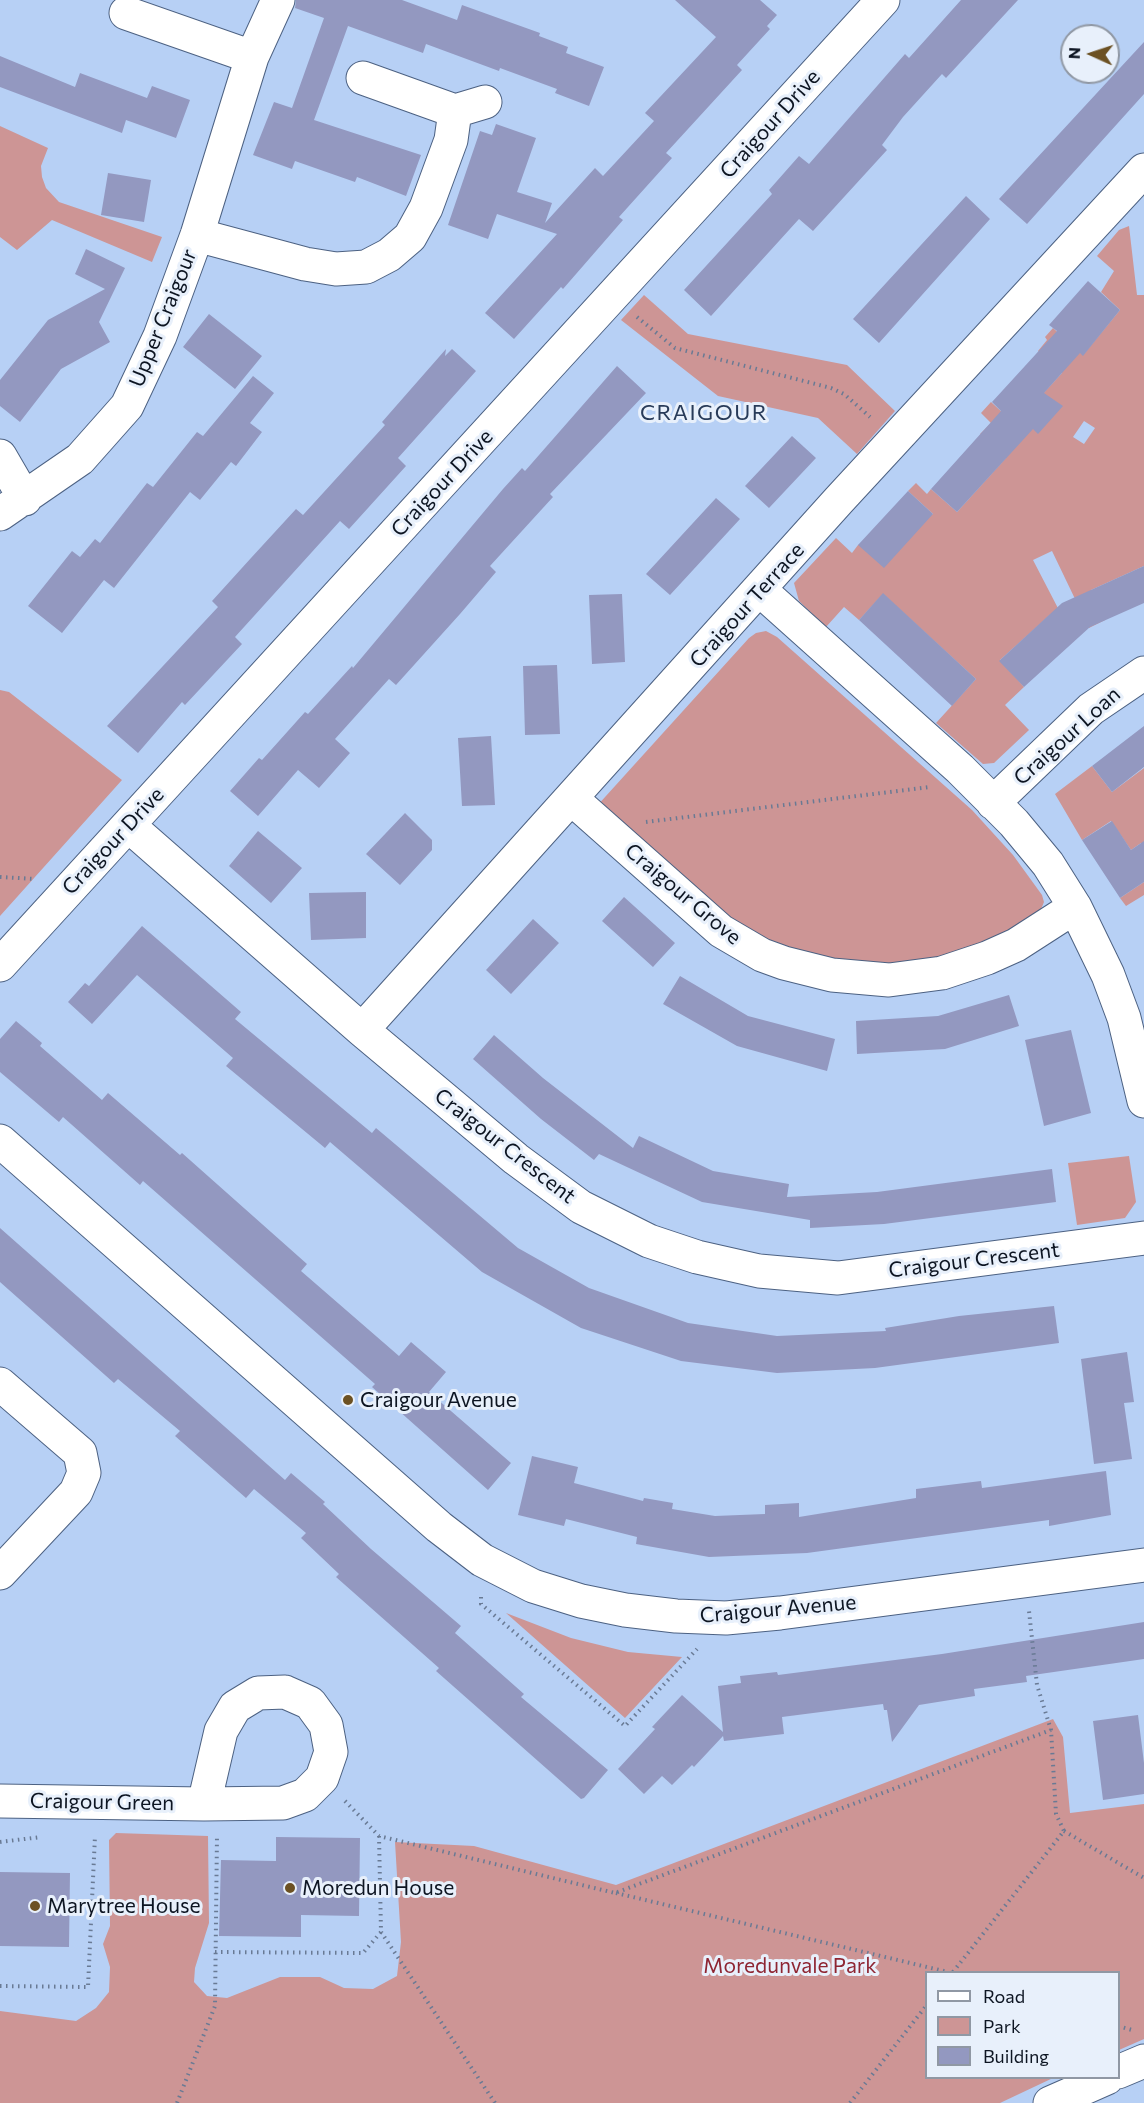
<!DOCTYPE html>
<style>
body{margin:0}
#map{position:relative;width:1144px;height:2103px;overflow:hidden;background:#b7d0f5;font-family:Commissioner,sans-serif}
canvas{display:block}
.legend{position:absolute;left:925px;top:1971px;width:195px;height:108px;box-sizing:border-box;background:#e8f0fb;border:2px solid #9098a4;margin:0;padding:8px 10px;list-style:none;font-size:18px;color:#0d1522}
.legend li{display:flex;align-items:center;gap:12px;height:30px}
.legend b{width:30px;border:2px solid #9098a4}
.north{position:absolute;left:1060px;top:24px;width:60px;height:60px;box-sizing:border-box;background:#e8f0fb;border:2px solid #9098a4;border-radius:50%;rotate:273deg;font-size:16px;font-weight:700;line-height:24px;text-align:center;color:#0d1522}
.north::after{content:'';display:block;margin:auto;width:21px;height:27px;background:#6c5123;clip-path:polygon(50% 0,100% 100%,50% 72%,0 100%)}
</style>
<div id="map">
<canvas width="1144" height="2103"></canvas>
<ul class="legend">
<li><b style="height:8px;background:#fff"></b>Road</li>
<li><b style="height:16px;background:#cd9595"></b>Park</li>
<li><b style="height:16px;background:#9398c0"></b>Building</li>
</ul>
<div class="north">N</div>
</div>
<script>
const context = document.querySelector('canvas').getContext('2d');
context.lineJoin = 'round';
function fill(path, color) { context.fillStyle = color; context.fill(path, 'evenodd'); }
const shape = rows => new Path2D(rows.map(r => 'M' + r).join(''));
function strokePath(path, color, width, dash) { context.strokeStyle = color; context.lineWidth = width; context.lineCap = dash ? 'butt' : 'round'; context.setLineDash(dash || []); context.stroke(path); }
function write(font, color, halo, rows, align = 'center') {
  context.font = font + ' Commissioner,sans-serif'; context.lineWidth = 6; context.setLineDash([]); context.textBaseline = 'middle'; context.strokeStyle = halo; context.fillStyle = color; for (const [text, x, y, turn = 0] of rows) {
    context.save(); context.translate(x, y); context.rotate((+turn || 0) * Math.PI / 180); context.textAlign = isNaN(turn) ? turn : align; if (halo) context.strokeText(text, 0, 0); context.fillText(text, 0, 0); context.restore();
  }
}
const green = shape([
 [0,126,48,148,41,166,42,177,46,188,59,202,162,237,152,262,52,220,17,250,0,237],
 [1129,226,1137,295,1144,295,1144,566,1091,590,1105,620,1089,628,1052,551,1033,560,1075,641,1051,614,1000,660,1024,687,1005,705,1029,730,994,763,983,764,936,723,976,679,883,594,859,620,844,607,826,627,799,601,794,583,836,538,852,553,858,545,933,514,908,491,916,483,927,494,931,489,957,512,1006,458,980,434,991,423,981,413,991,402,1015,424,1062,373,1038,351,1047,340,1045,337,1053,328,1083,355,1120,310,1101,292,1114,271,1097,256,1119,230],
 [1084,421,1095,428,1084,444,1073,437],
 [644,295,688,334,847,365,895,411,857,454,818,418,718,396,621,320],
 [766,631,777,637,972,810,1013,855,1042,895,1044,902,1039,914,998,942,914,964,840,964,741,931,596,807,749,638,756,633],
 [0,690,9,692,122,780,0,916],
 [1092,766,1112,792,1144,768,1144,848,1141,843,1131,850,1111,821,1082,840,1055,794],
 [1144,882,1144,895,1126,906,1120,898],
 [1129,1156,1136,1202,1125,1218,1077,1225,1068,1163],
 [506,1613,571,1638,628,1652,682,1657,625,1718],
 [1053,1719,1063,1737,1070,1813,1144,1804,1144,2039,1119,2050,1118,1972,926,1972,926,2078,1053,2078,1000,2103,0,2103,0,2011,76,2021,96,2008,109,1992,110,1967,103,1944,110,1926,109,1840,116,1833,208,1836,209,1923,195,1968,194,1982,207,1996,227,1998,280,1977,320,1977,344,1988,373,1989,397,1976,401,1942,395,1842,474,1846,616,1885]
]);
const building = shape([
 [296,0,402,0,457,20,462,5,540,33,539,36,568,47,566,53,604,67,589,106,555,93,557,89,500,68,499,71,426,44,423,53,348,26,314,120,421,155,406,196,357,177,355,182,295,161,292,169,253,155,274,102,292,108,324,18,295,8],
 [675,0,760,0,777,15,767,26,770,29,737,65,742,70,666,153,672,158,619,217,623,220,563,289,561,287,514,339,485,313,557,234,497,214,488,239,448,225,480,131,492,135,496,124,536,138,517,192,552,203,545,223,595,168,603,176,654,121,645,113,716,37],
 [961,0,1018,0,946,78,942,74,903,117,882,145,887,150,813,231,799,219,711,316,684,290,772,194,769,190,799,156,809,164,905,54,909,58],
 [1144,42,1144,94,1027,224,999,199],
 [0,56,75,87,80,73,147,98,152,86,190,100,176,138,126,120,122,133,0,87],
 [108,173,151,180,144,222,101,215],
 [966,196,990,219,879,343,853,319],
 [86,249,125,268,99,322,110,342,61,369,20,422,0,406,0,380,48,320,105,289,75,274],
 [1088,281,1120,310,1083,356,1080,353,1044,393,1063,406,1038,434,1033,429,957,512,931,489,1001,411,992,402,1057,331,1049,325],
 [209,314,262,356,235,389,183,347],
 [446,349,445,356,452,349,476,371,398,458,406,466,349,529,340,521,235,637,242,644,185,705,182,702,138,753,107,726,218,607,212,601,251,558,296,509,303,515,385,425,382,422],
 [617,366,646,393,550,494,553,497,490,566,496,572,460,614,396,685,389,679,335,739,350,753,319,788,298,770,258,816,230,791,259,758,262,760,305,712,308,714,352,666,353,668,503,489,522,468,525,471],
 [253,376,274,393,250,423,262,432,236,466,231,462,200,500,190,492,114,588,104,580,62,633,28,606,72,551,80,557,95,539,100,543,147,483,153,487,197,432,203,436],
 [792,436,816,458,769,508,745,486],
 [908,491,933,514,884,568,858,545],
 [716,498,740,519,670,595,646,574],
 [1144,566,1144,603,1090,627,1024,687,999,661,1062,603],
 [883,593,976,679,952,706,859,620],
 [622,594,625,662,592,664,589,595],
 [557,665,560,734,525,735,523,666],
 [1144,726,1144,767,1112,792,1092,766],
 [491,736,495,805,462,806,458,738],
 [405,813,432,840,432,850,400,885,366,854],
 [1112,821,1131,850,1144,841,1144,882,1120,898,1082,840],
 [258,831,302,868,271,903,229,866],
 [366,892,366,938,311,940,309,893],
 [624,897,675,943,653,967,602,921],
 [533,919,559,943,511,994,486,970],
 [142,926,241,1012,235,1019,372,1133,376,1128,518,1248,589,1288,688,1323,777,1336,886,1331,885,1328,959,1316,1054,1306,1059,1343,875,1368,777,1373,681,1361,581,1328,482,1272,330,1142,325,1148,226,1066,233,1058,137,975,92,1024,68,1002,85,983,89,986],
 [680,976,748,1016,835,1039,827,1071,737,1046,663,1004],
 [1009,995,1019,1026,945,1049,857,1054,856,1021,938,1016],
 [16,1021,42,1043,40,1046,102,1100,108,1093,180,1155,182,1153,307,1264,301,1271,399,1356,411,1342,446,1372,429,1392,511,1463,488,1490,372,1387,375,1384,143,1181,140,1185,63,1117,59,1122,0,1072,0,1039],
 [1071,1030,1091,1113,1044,1126,1025,1040],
 [494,1035,543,1078,633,1148,639,1136,713,1171,789,1184,787,1197,877,1192,1052,1169,1056,1202,884,1224,810,1228,810,1220,702,1202,599,1154,594,1160,541,1119,473,1059],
 [0,1228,285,1480,291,1473,325,1502,323,1504,371,1549,461,1626,455,1633,524,1694,521,1697,608,1770,584,1798,581,1799,436,1671,439,1668,336,1577,339,1574,301,1538,306,1533,254,1489,246,1498,175,1436,180,1431,118,1379,114,1383,0,1282],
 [1127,1352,1134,1402,1124,1403,1132,1459,1094,1464,1081,1359],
 [532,1456,578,1467,574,1483,643,1501,644,1498,673,1503,672,1509,715,1516,765,1514,765,1505,799,1503,799,1517,916,1498,916,1489,981,1481,982,1488,1106,1471,1111,1515,1049,1526,1049,1520,807,1553,709,1557,636,1544,637,1537,566,1519,564,1526,518,1515],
 [1144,1622,1144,1659,1026,1676,1027,1682,974,1689,975,1696,919,1705,892,1742,887,1710,884,1710,883,1704,782,1717,784,1734,724,1741,723,1736,694,1767,692,1765,672,1785,662,1776,644,1794,618,1769,655,1729,652,1727,682,1695,723,1732,718,1686,741,1683,740,1676,777,1672,778,1675,942,1654],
 [1138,1715,1144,1763,1144,1794,1103,1800,1093,1721],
 [276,1837,360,1838,359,1916,301,1915,301,1937,219,1936,221,1860,276,1861],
 [0,1872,70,1873,69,1947,0,1946]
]);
const path = shape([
 [637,317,675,348,831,388,844,394,870,417],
 [646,822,930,787],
 [0,877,35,879],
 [481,1597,481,1604,625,1726,697,1649],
 [345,1801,379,1836,615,1893,1051,1730],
 [1064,1831,1144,1878],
 [379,1836,381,1932,495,2103],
 [0,1842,41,1837],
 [616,1893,948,1972],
 [215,1952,363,1953,381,1932],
 [953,1972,1064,1831,1056,1814,1051,1730,1037,1685,1029,1611],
 [0,1986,88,1987,95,1836],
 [1118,2026,1132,2030],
 [177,2103,215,2006,217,1835],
 [850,2103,926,2006]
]);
const street = shape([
 [126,13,252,57],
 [455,111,485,102],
 [197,235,305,264,336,269,366,267,389,255,410,237,426,208,451,140,455,111,363,78],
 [0,456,25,499],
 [0,514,80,459,127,406,160,336,197,235,252,57,278,0],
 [760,590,960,769,1014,823,1048,864,1075,907,1108,975,1124,1018,1144,1101],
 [572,799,721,931,762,955,784,963,832,975,889,980,942,973,987,958,1016,945,1075,907],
 [993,803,1091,709,1144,673],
 [128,825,362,1030,516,1159,581,1207,649,1241,697,1257,759,1271,838,1278,1144,1238],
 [0,965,883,0],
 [362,1030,839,500,1144,170],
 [0,1141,439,1527,482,1560,533,1586,581,1601,625,1610,676,1616,726,1618,780,1613,1144,1565],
 [0,1384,80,1453,84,1473,76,1492,0,1573],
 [285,1692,310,1703,326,1725,331,1752,322,1778,305,1795,283,1803,204,1804,221,1731,235,1707,258,1693,285,1692],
 [0,1801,204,1804],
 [1118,2072,1144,2061],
 [1050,2103,1107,2078]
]);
const markers = [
 [348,1400,6,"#6c5123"],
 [290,1888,6,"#6c5123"],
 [35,1906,6,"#6c5123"]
];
const streetNames = [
 ["Craigour Drive",770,124,-48],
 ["Upper Craigour",163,318,-68],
 ["Craigour Drive",442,483,-47],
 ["Craigour Terrace",747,605,-48],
 ["Craigour Loan",1067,736,-42],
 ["Craigour Drive",113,841,-47],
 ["Craigour Grove",683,894,40],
 ["Craigour Crescent",505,1146,38],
 ["Craigour Crescent",974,1260,-7],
 ["Craigour Avenue",778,1609,-5],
 ["Craigour Green",102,1802,1]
];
const poiNames = [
 ["Craigour Avenue",360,1400],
 ["Moredun House",302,1888],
 ["Marytree House",47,1906]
];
const parkNames = [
 ["Moredunvale Park",790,1966]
];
const neighbourhoodNames = [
 ["CRAIGOUR",704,413]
];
fill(green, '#cd9595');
fill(building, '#9398c0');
strokePath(street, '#4c6182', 35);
strokePath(path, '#697a94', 4, [1.5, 4.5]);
strokePath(street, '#fff', 33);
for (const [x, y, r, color] of markers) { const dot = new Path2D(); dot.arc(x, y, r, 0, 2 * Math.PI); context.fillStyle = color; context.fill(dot); strokePath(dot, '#e8f0fb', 2); }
write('21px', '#0d1522', '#e8f0fb', streetNames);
write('21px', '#0d1522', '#e8f0fb', poiNames, 'left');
write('21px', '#8e2532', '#e8f0fb', parkNames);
context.letterSpacing = '1.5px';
write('22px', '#283b59', '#e8f0fb', neighbourhoodNames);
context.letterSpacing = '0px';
</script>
